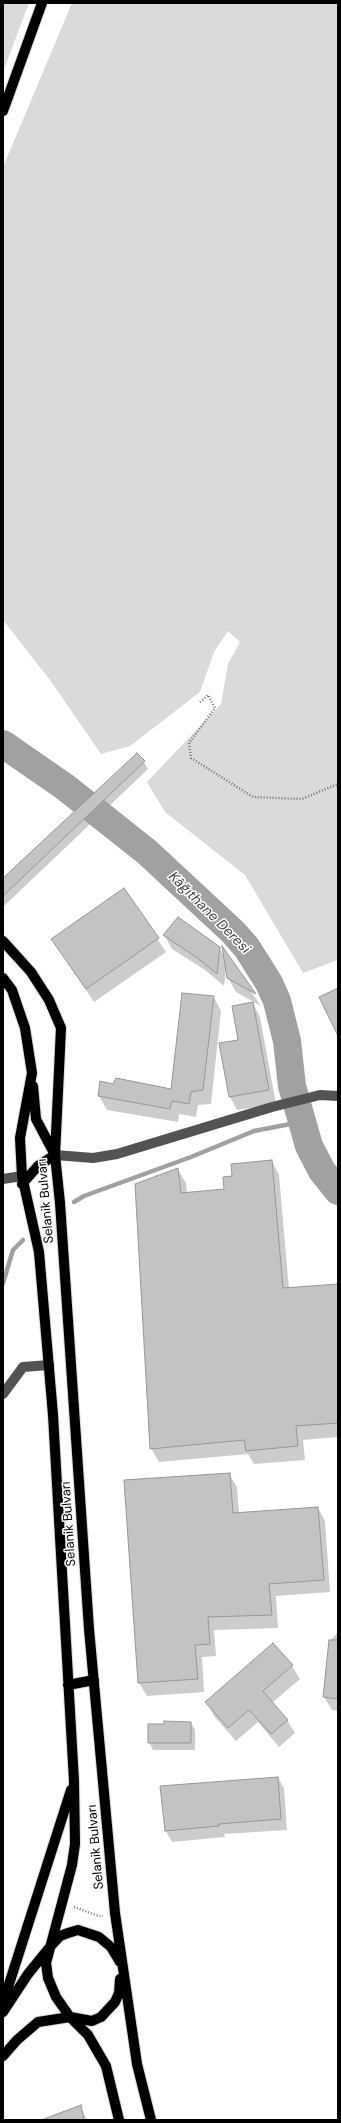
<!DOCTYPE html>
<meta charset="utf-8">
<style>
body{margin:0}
#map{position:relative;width:341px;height:2123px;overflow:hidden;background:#fff;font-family:"DM Sans",sans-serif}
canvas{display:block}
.frame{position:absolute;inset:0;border:4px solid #000;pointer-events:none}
</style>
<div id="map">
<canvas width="341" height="2123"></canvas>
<div class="frame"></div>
</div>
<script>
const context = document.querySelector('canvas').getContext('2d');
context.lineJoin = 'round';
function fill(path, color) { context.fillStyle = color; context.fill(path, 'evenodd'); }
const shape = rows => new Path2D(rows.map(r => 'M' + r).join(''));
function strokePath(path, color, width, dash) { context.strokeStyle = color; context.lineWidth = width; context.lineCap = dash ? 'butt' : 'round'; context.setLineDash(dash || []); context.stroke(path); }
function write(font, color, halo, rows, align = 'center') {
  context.font = font + ' "DM Sans",sans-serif'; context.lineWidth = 3; context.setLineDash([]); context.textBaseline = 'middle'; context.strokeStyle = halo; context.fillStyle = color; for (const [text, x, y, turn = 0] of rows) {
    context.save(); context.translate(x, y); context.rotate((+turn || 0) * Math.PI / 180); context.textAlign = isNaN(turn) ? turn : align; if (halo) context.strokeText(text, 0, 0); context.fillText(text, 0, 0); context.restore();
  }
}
const green = shape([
 [3,3,29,3,3,72],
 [72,3,338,3,338,960,303,973,245,875,165,812,147,782,221,704,228,664,240,642,228,631,214,652,200,692,130,746,101,754,50,680,3,620,3,167]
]);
const shadow = shape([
 [144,762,148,769,3,907,3,879],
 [124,890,166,952,94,1002,52,939],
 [164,935,219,947,224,956,223,950,261,1006,236,992,228,978,226,969,224,986,205,970,172,949],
 [214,997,221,1011,211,1104,198,1105,196,1117,179,1114,178,1122,107,1110,99,1096,114,1085,172,1090],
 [253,1004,260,1017,276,1104,237,1110,230,1097,221,1044,239,1041],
 [272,1161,279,1175,289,1289,338,1285,338,1437,303,1440,305,1460,254,1464,248,1454,159,1462,151,1448,178,1170,186,1183,187,1193,225,1190,233,1177],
 [229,1474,237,1487,239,1514,318,1508,325,1521,330,1592,276,1596,278,1628,214,1630,216,1656,202,1657,204,1692,147,1696,139,1683,125,1481],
 [338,1632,338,1711,332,1710,324,1697,330,1641],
 [273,1644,292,1666,300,1679,272,1703,287,1720,295,1733,279,1747,258,1722,236,1741,214,1716,207,1702],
 [191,1723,195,1730,195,1750,153,1750,149,1742],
 [278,1778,284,1788,287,1830,224,1834,225,1837,172,1842,166,1831,161,1787],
 [80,2106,87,2120,57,2120]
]);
const stream = shape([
 [74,1202,84,1196,191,1157,254,1131,301,1122],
 [3,1283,13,1250,23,1240]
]);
const river = shape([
 [3,744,65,787,147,852,233,932,247,948,269,983,277,1001,287,1041,292,1086,309,1146,322,1171,338,1191]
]);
const building = shape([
 [137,753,145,761,3,896,3,878,137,753],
 [124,888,159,938,86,989,51,939,124,888],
 [178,917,220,947,217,974,196,957,163,935,178,917],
 [222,946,256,994,227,978,222,946],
 [338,988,338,1036,319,997,338,988],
 [182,993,214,996,203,1090,191,1092,189,1104,172,1101,170,1109,98,1096,100,1081,113,1084,116,1078,171,1089,182,993],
 [253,1002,269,1090,229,1097,219,1043,238,1040,232,1006,253,1002],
 [272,1160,283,1288,338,1284,338,1423,296,1426,298,1446,246,1451,244,1440,150,1449,135,1184,178,1168,181,1193,224,1189,223,1177,232,1176,231,1164,272,1160],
 [230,1473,233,1513,318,1507,324,1580,269,1584,272,1615,208,1617,210,1644,195,1645,198,1679,138,1683,124,1480,230,1473],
 [329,1640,338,1640,338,1699,323,1697,329,1640],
 [273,1643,293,1665,263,1691,288,1720,271,1734,249,1710,228,1728,205,1702,273,1643],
 [164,1721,191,1722,191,1743,148,1743,148,1724,164,1724,164,1721],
 [278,1777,281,1819,219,1824,219,1826,165,1831,160,1786,278,1777],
 [81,2105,84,2120,45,2120,44,2119,81,2105]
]);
const path = shape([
 [200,702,208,695,215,708,189,743,191,758,253,797,302,799,338,784],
 [74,1907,99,1916,103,1916]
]);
const minor = shape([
 [55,1155,93,1158,117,1154,272,1107,320,1095,338,1096],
 [3,1179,22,1176],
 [3,1394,23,1367,49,1365]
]);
const major = shape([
 [3,111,42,3],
 [3,941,31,972,49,1000,61,1028,55,1155,60,1203,89,1629,115,1913,137,2064,151,2120],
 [3,978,12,990,25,1028,32,1073,20,1138,22,1176,39,1252,53,1415,74,1781,75,1844,72,1865,46,1963,48,1978,56,1997,70,2017,88,2035,106,2066,119,2120],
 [22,1184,38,1166,55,1155,36,1119,33,1086],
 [68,1685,94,1680],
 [3,2003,71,1790],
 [3,2012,28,1974,50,1947,60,1936,68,1933,78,1930,99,1937,111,1947,120,1962],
 [3,2056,17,2040,38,2022,70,2017,92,2021,101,2017,115,2002,119,1993,120,1979]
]);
const streetNames = [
 ["Selanik Bulvarı",46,1201,-95],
 ["Selanik Bulvarı",69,1524,-94],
 ["Selanik Bulvarı",96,1847,-95]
];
const waterNames = [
 ["Kâğıthane Deresi",209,913,45]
];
fill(green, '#dadada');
fill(shadow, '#0003');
strokePath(stream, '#a1a1a1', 4.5);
strokePath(river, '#a1a1a1', 28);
fill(building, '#c3c3c3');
strokePath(building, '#979797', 1);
strokePath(major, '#dbdbdb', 12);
strokePath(path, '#757575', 2.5, [1, 2]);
strokePath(minor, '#535353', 10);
strokePath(major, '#000', 10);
write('13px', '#000', '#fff', streetNames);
write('italic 14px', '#424242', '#fff', waterNames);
</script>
